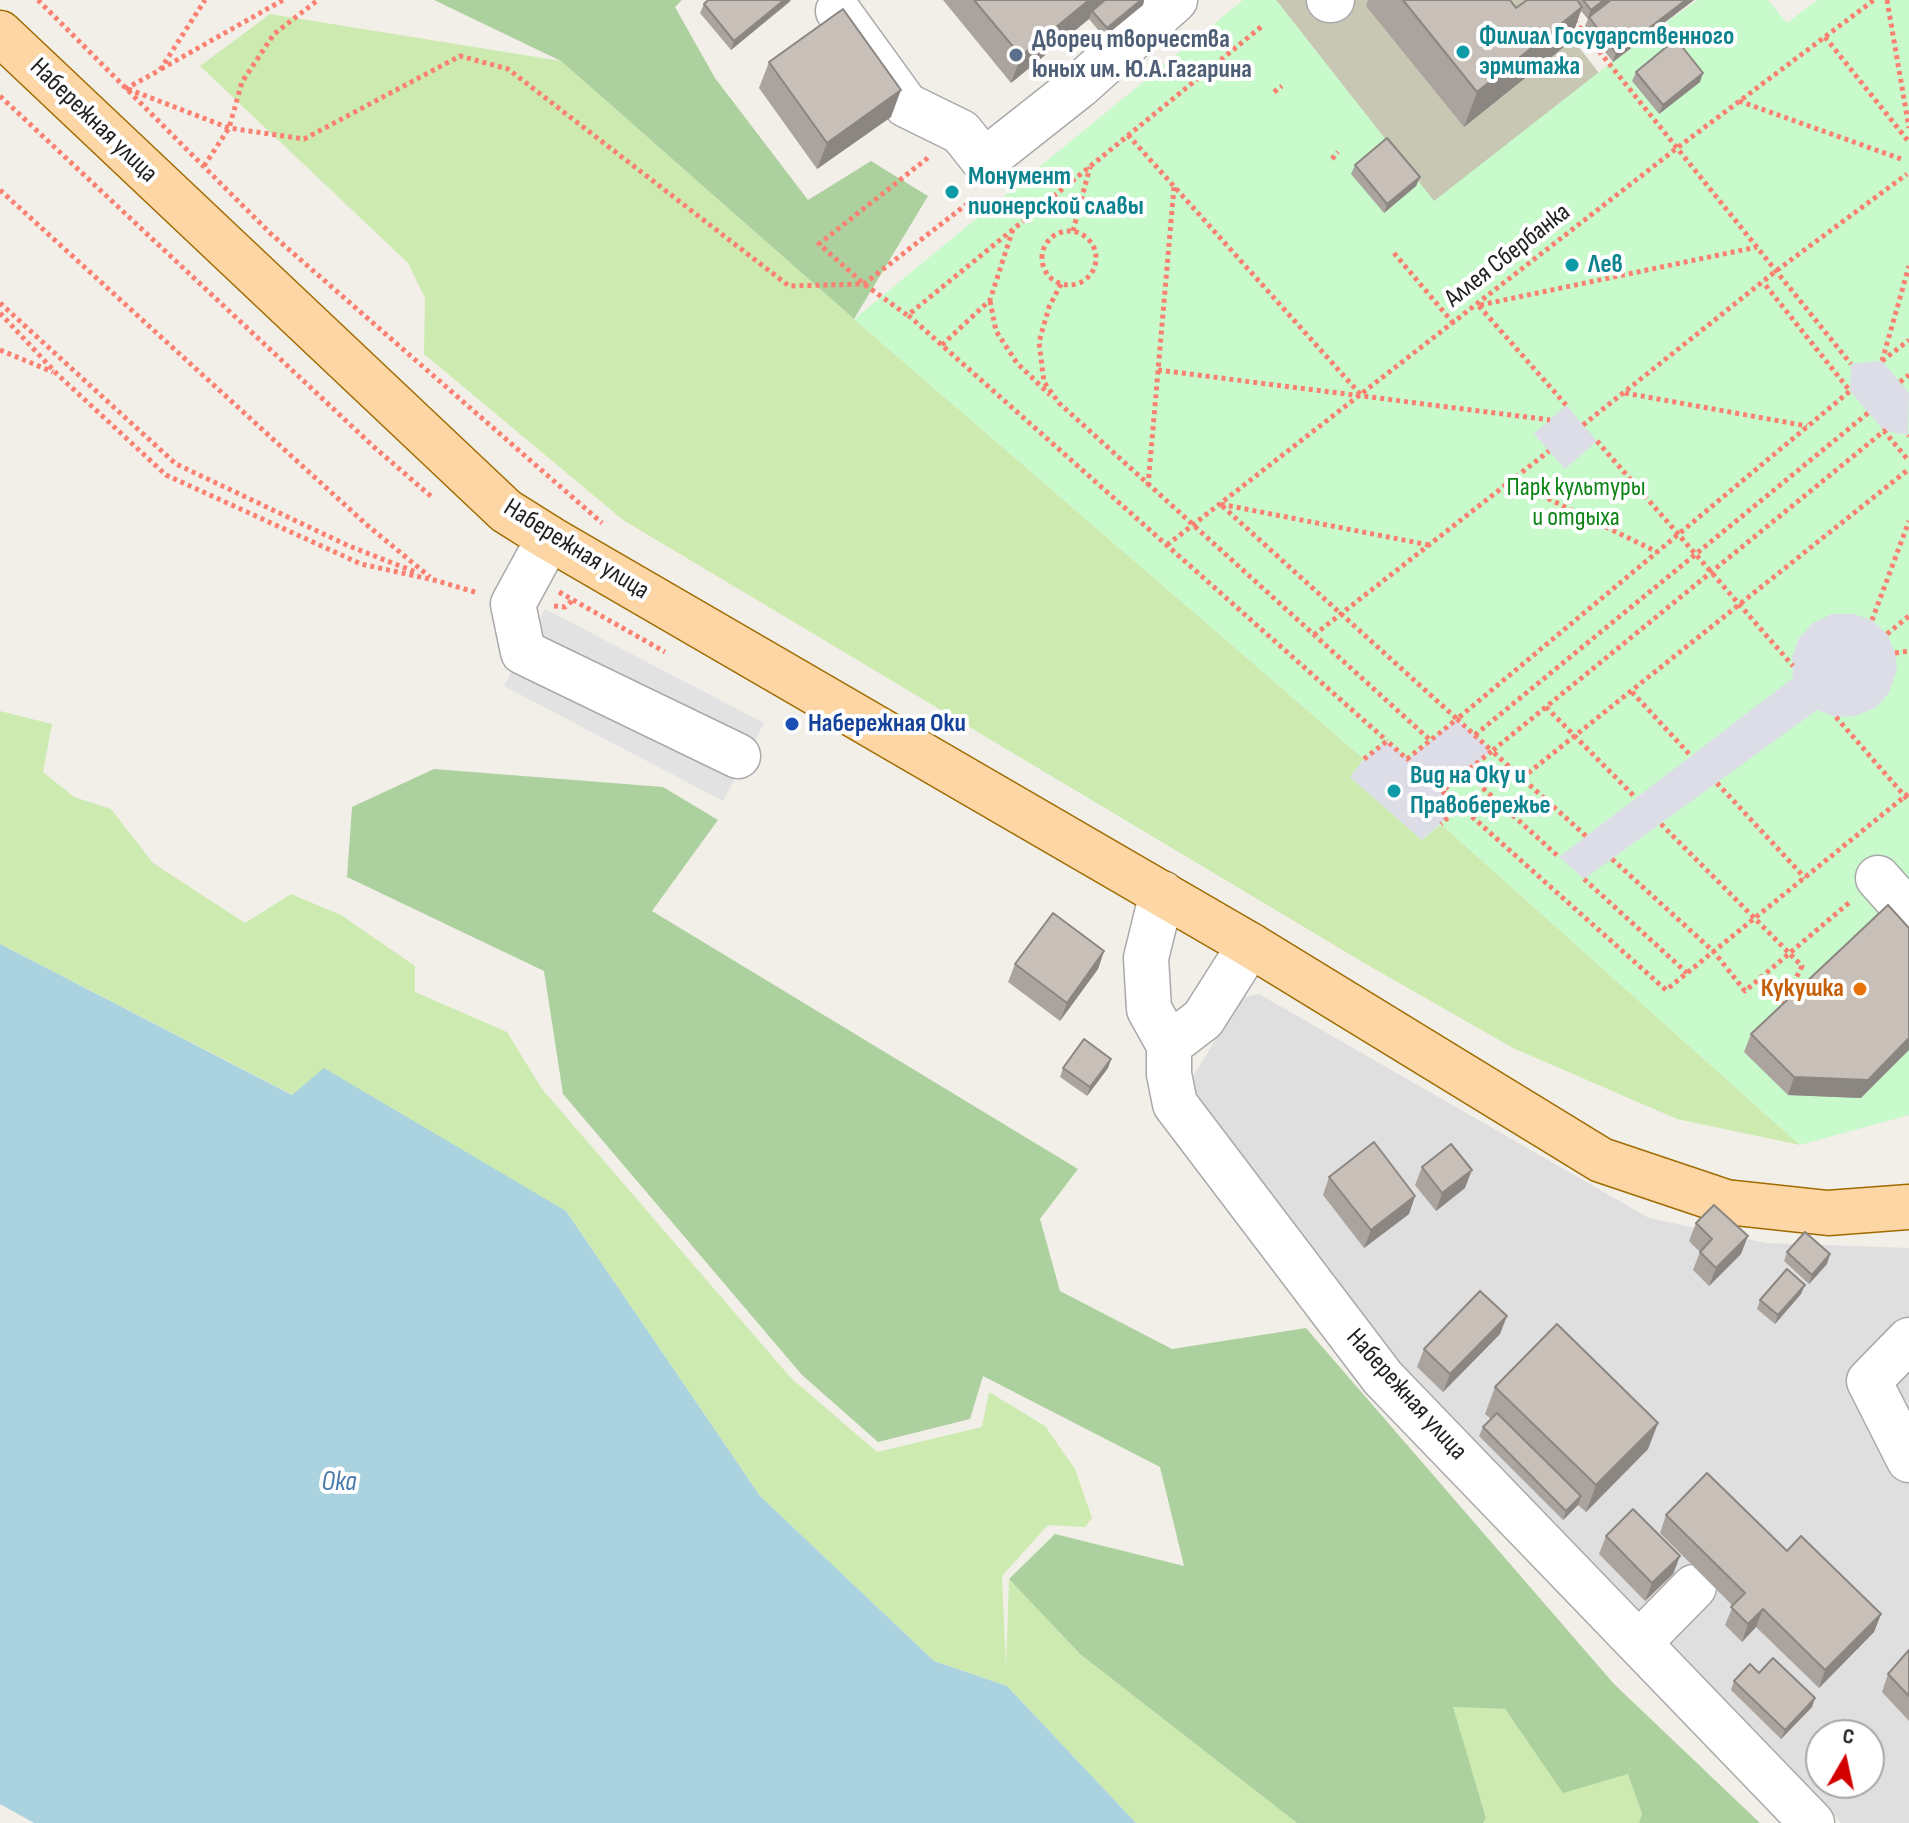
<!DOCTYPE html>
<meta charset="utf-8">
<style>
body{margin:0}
#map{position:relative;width:1909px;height:1823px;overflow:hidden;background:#f2efe9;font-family:"Sofia Sans Condensed",sans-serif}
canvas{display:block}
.north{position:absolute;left:1805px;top:1719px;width:80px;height:80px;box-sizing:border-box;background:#fff;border:2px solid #a7a7a7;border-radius:50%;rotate:9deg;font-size:22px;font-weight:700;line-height:32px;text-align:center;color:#222}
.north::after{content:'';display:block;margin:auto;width:28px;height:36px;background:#d40000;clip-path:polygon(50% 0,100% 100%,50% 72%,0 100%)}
</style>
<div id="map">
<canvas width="1909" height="1823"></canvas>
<div class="north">С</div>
</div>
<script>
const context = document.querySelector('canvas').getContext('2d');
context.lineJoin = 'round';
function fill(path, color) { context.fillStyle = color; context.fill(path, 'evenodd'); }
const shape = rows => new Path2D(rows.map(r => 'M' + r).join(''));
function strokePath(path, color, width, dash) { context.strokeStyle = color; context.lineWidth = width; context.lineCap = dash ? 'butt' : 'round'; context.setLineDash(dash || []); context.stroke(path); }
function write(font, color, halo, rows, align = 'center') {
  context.font = font + ' "Sofia Sans Condensed",sans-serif'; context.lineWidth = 8; context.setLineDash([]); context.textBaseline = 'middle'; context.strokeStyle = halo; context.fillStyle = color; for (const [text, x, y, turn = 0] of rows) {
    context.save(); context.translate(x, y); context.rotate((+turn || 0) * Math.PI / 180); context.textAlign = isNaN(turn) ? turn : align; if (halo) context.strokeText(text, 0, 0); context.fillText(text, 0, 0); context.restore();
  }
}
const residential = shape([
 [1259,994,1649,1218,1766,1243,1909,1248,1909,1823,1841,1823,1392,1356,1196,1095,1193,1077,1241,998],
 [1821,1735,1869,1735,1869,1783,1821,1783]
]);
const construction = shape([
 [1276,0,1542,0,1599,73,1434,202]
]);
const grass = shape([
 [270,14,561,61,854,319,1364,759,1351,777,1422,840,1441,824,1800,1145,1677,1119,1513,1048,1371,967,623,520,424,354,425,298,408,263,200,66],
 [0,711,52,724,43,772,74,797,111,809,153,863,245,923,291,894,341,915,415,966,415,992,507,1032,542,1089,791,1378,877,1452,982,1427,989,1392,1045,1426,1075,1469,1092,1518,1085,1527,1048,1525,1002,1576,1006,1667,1009,1579,1080,1654,1297,1823,1136,1823,1007,1686,934,1661,760,1496,566,1211,293,1095,0,944],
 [1452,1707,1505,1709,1563,1792,1628,1773,1642,1814,1639,1823,1483,1823,1486,1817]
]);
const forest = shape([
 [434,0,682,0,675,7,715,78,808,200,871,161,928,196,854,319,561,61],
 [434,769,663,787,718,820,652,911,1078,1169,1040,1219,1060,1291,1172,1349,1306,1328,1614,1684,1760,1823,1639,1823,1642,1814,1628,1774,1563,1793,1505,1709,1453,1707,1486,1818,1483,1823,1297,1823,1080,1654,1009,1579,1055,1534,1184,1566,1160,1467,983,1376,970,1419,878,1442,802,1375,563,1094,544,971,347,877,352,807]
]);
const park = shape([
 [1243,0,1276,0,1434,201,1608,65,1697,0,1768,0,1787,23,1817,0,1909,0,1909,1115,1800,1145,1441,824,1422,840,1350,777,1364,759,854,319]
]);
const parking = shape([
 [545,609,764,723,723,801,504,686]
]);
const plaza = shape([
 [1882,361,1909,393,1908,435,1884,431,1850,391,1851,364],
 [1566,405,1597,441,1565,469,1534,434],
 [1832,614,1853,614,1872,620,1887,634,1895,653,1897,669,1889,693,1875,708,1856,716,1836,717,1817,710,1584,879,1559,857,1793,678,1792,657,1799,638,1813,623],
 [1457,719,1492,751,1443,790,1460,806,1422,840,1350,777,1364,759,1387,741,1408,759]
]);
const water = shape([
 [0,944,292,1095,324,1068,566,1211,760,1496,934,1661,1007,1686,1136,1823,34,1823,0,1804]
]);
const path = shape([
 [38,0,270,233,602,523],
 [1887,0,1909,128],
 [1574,20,1851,364],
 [1261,27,908,315,1387,741],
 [1825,37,1909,142],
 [161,69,283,0],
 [125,89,160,70,205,0],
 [128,89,229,128,304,139,460,56,508,69,789,286,864,284,976,197],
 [1274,92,1282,86],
 [0,96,374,447,433,498],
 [1739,101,1904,160],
 [1128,135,1361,395],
 [1332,159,1338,152],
 [204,166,229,128,242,82,274,34,318,0],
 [0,190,367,525,430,577],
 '1042 258a27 27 0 1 1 54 0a27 27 0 1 1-54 0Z',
 [1073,231,1090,167],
 [1394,253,1454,324],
 [1061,284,1049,307,1039,342,1044,382,1059,403,1430,740],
 [990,301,996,331,1017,363,1050,395],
 [0,303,176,464,349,546,418,573],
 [1480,305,1757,247],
 [1479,306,1566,405],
 [0,313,57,374,166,475,361,564,434,580,478,593],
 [907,315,864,284,819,244,929,157],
 [942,345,990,300,1013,229],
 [0,350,53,372],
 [1882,361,1909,266],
 [1882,361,1909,340],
 [1158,370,1550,420],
 [1900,382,1909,375],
 [1625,393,1807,426],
 [1583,425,1776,271,1907,174],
 [1908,435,1909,436],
 [1597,441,1793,666],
 [1512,481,1657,552],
 [1148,486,1174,187],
 [1167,545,1677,148,1874,0],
 [1429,545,1220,504,1457,719,1850,391,1763,282],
 [559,592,665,652],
 [554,606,565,607,573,600],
 [1872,620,1909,521],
 [1887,634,1909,616],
 [1314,635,1549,451],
 [1895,653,1909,651],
 [1632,692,1691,756],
 [1546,707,1635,797],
 [1836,717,1909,801],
 [1475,735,1868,413],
 [1364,759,1387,741,1407,759,1457,719,1492,751,1442,791,1460,806,1441,824],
 [1465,772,1559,857],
 [1522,778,1909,469],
 [1717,783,1805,878],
 [1460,806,1666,990,1909,793],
 [1661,824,1802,966,1783,1005],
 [1586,836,1492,751,1884,431,1909,461],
 [1612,859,1714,952,1745,991,1851,901],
 [1584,879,1687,973]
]);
const minor = shape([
 [1329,0,1332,0],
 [838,11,906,105,961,132,984,161,1079,86,1175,0],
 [549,538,513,604,523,652,738,756],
 [1878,878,1909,913],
 [1162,893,1146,958,1149,1009,1169,1045,1169,1074,1175,1104,1383,1378,1812,1823],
 [1169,1045,1203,1019,1250,945],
 [1909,1340,1869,1381,1909,1460],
 [1639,1643,1694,1587]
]);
const major = shape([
 [0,33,506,511,549,538,1250,945,1601,1160,1726,1202,1828,1213,1909,1207]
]);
const wall = shape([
 [943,0,1144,0,1143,5,1104,37,1089,19,1011,83],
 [1368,0,1510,0,1516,8,1527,0,1694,0,1613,62,1585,26,1588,19,1581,11,1570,42,1464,127,1366,6],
 [791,1,731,50,700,13,704,4],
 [769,62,891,117,817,169,759,88],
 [1636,72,1700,82,1659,114,1632,81],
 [1355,165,1420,177,1416,186,1384,213,1351,174],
 [1104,951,1098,969,1060,1021,1008,982,1015,964],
 [1751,1034,1861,1098,1788,1095,1744,1052],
 [1111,1059,1108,1068,1087,1096,1060,1077,1063,1068],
 [1422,1167,1465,1188,1436,1211,1415,1185],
 [1329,1177,1415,1196,1409,1214,1364,1248,1323,1195],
 [1696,1223,1741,1254,1709,1286,1693,1270,1700,1252,1689,1241],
 [1787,1252,1830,1254,1827,1264,1809,1284,1784,1261],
 [1801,1294,1775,1324,1757,1309,1760,1300],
 [1500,1334,1443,1392,1417,1367,1424,1349],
 [1495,1387,1658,1423,1648,1449,1586,1512,1578,1505,1563,1520,1479,1436,1483,1427,1491,1419,1485,1414],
 [1666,1515,1787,1551,1881,1614,1874,1632,1819,1688,1756,1627,1742,1642,1725,1625,1733,1606,1660,1533],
 [1606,1536,1680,1556,1673,1574,1645,1601,1599,1554],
 [1909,1650,1909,1721,1882,1692,1888,1674],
 [1759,1673,1812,1707,1781,1739,1731,1690,1734,1681]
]);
const shadedWall = shape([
 [784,0,791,0,731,50,734,41],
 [1089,0,1112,0,1092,11,1089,19,1011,83,1021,56],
 [1141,0,1144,0,1143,5,1104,37,1107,28],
 [1604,0,1612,0,1587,19,1591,10],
 [1686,0,1694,0,1613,62,1616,53],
 [1582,7,1570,42,1464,127,1477,92],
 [1703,73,1700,82,1659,114,1663,105],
 [901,90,891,117,817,169,827,143],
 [1420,177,1416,186,1384,213,1387,204],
 [1104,951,1098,969,1060,1021,1067,1003],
 [1909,1038,1909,1050,1861,1098,1788,1095,1794,1077],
 [1111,1059,1108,1068,1087,1096,1090,1087],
 [1472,1170,1465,1188,1436,1211,1442,1193],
 [1415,1196,1409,1214,1364,1248,1371,1230],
 [1748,1236,1741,1254,1709,1286,1716,1268],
 [1830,1254,1827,1264,1809,1284,1812,1275],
 [1805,1285,1801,1294,1775,1324,1778,1315],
 [1507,1316,1500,1334,1443,1392,1450,1374],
 [1658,1423,1648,1449,1586,1512,1596,1485],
 [1581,1496,1578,1505,1563,1520,1566,1511],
 [1680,1556,1673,1574,1645,1601,1652,1583],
 [1763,1609,1756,1627,1742,1642,1748,1624],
 [1881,1614,1874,1632,1819,1688,1825,1670],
 [1815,1698,1812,1707,1781,1739,1785,1730]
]);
const building = shape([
 [708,0,784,0,734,41,704,4,708,0],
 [974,0,1089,0,1021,56,974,0],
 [1105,0,1141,0,1107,28,1092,11,1105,0],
 [1403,0,1510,0,1516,8,1527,0,1577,0,1582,7,1477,92,1403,0],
 [1583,0,1604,0,1591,10,1583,0],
 [1611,0,1686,0,1616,53,1589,17,1611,0],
 [843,9,901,90,827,143,769,62,843,9],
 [1676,39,1703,73,1663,105,1636,72,1676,39],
 [1387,138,1420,177,1387,204,1355,165,1387,138],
 [1888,905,1909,928,1909,1038,1868,1080,1794,1077,1751,1034,1888,905],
 [1053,913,1104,951,1067,1003,1015,964,1053,913],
 [1084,1039,1111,1059,1090,1087,1063,1068,1084,1039],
 [1374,1142,1415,1196,1371,1230,1329,1177,1374,1142],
 [1451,1144,1472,1170,1442,1193,1422,1167,1451,1144],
 [1714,1205,1748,1236,1716,1268,1700,1252,1712,1239,1696,1223,1714,1205],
 [1805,1232,1830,1254,1812,1275,1787,1252,1805,1232],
 [1787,1269,1805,1285,1778,1315,1760,1300,1787,1269],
 [1480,1291,1507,1316,1450,1374,1424,1349,1480,1291],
 [1557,1324,1658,1423,1596,1485,1495,1387,1557,1324],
 [1497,1413,1581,1496,1566,1511,1483,1427,1497,1413],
 [1707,1473,1787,1551,1801,1536,1881,1614,1825,1670,1763,1609,1748,1624,1731,1607,1745,1593,1666,1515,1707,1473],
 [1633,1509,1680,1556,1652,1583,1606,1536,1633,1509],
 [1909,1650,1909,1696,1888,1674,1909,1650],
 [1773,1658,1815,1698,1785,1730,1734,1681,1750,1664,1759,1673,1773,1658]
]);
const markers = [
 [1463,52,8,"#0f9aa8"],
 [1016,55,8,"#5c6f8a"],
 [952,192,8,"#0f9aa8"],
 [1572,265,8,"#0f9aa8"],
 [792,724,8,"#1a4fb4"],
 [1394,791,8,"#0f9aa8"],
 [1860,989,8,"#e8710a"]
];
const cultureNames = [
 ["Филиал Государственного",1479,37],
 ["эрмитажа",1479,67],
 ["Монумент",968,177],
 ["пионерской славы",968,207],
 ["Лев",1588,265],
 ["Вид на Оку и",1410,776],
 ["Правобережье",1410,806]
];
const serviceNames = [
 ["Дворец творчества",1032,40],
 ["юных им. Ю.А.Гагарина",1032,70]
];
const streetNames = [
 ["Набережная улица",93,121,44],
 ["Аллея Сбербанка",1508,256,-38],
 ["Набережная улица",576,550,32],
 ["Набережная улица",1406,1395,48]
];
const parkNames = [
 ["Парк культуры",1576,488],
 ["и отдыха",1576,518]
];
const transitNames = [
 ["Набережная Оки",808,724]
];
const foodNames = [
 ["Кукушка",1844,989]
];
const waterNames = [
 ["Ока",339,1483]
];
fill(residential, '#e0dfdf');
fill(construction, '#c7c7b4');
fill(grass, '#cdebb0');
fill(forest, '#add19e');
fill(park, '#c8facc');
fill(parking, '#e2e2e2');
fill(plaza, '#dddde8');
fill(water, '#aad3df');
strokePath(minor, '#a9a9a9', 47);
strokePath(major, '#a06b00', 47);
strokePath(path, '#fa8072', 5, [4, 4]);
strokePath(minor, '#fff', 44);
strokePath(major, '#fcd6a4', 44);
fill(wall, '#aba49e');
fill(shadedWall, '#8b8681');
fill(building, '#c7bfb8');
strokePath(building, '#8b8681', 2);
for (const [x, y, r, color] of markers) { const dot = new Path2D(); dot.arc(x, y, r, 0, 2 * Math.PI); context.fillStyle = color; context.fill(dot); strokePath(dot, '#fff', 3); }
write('bold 26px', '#0d838f', '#fff', cultureNames, 'left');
write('bold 26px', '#4e5e75', '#fff', serviceNames, 'left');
write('26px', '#222', '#fff', streetNames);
write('26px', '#0c8416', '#fff', parkNames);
write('bold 26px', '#164399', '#fff', transitNames, 'left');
write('bold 26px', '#c56008', '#fff', foodNames, 'right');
write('italic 28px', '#4a7aab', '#fff', waterNames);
</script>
